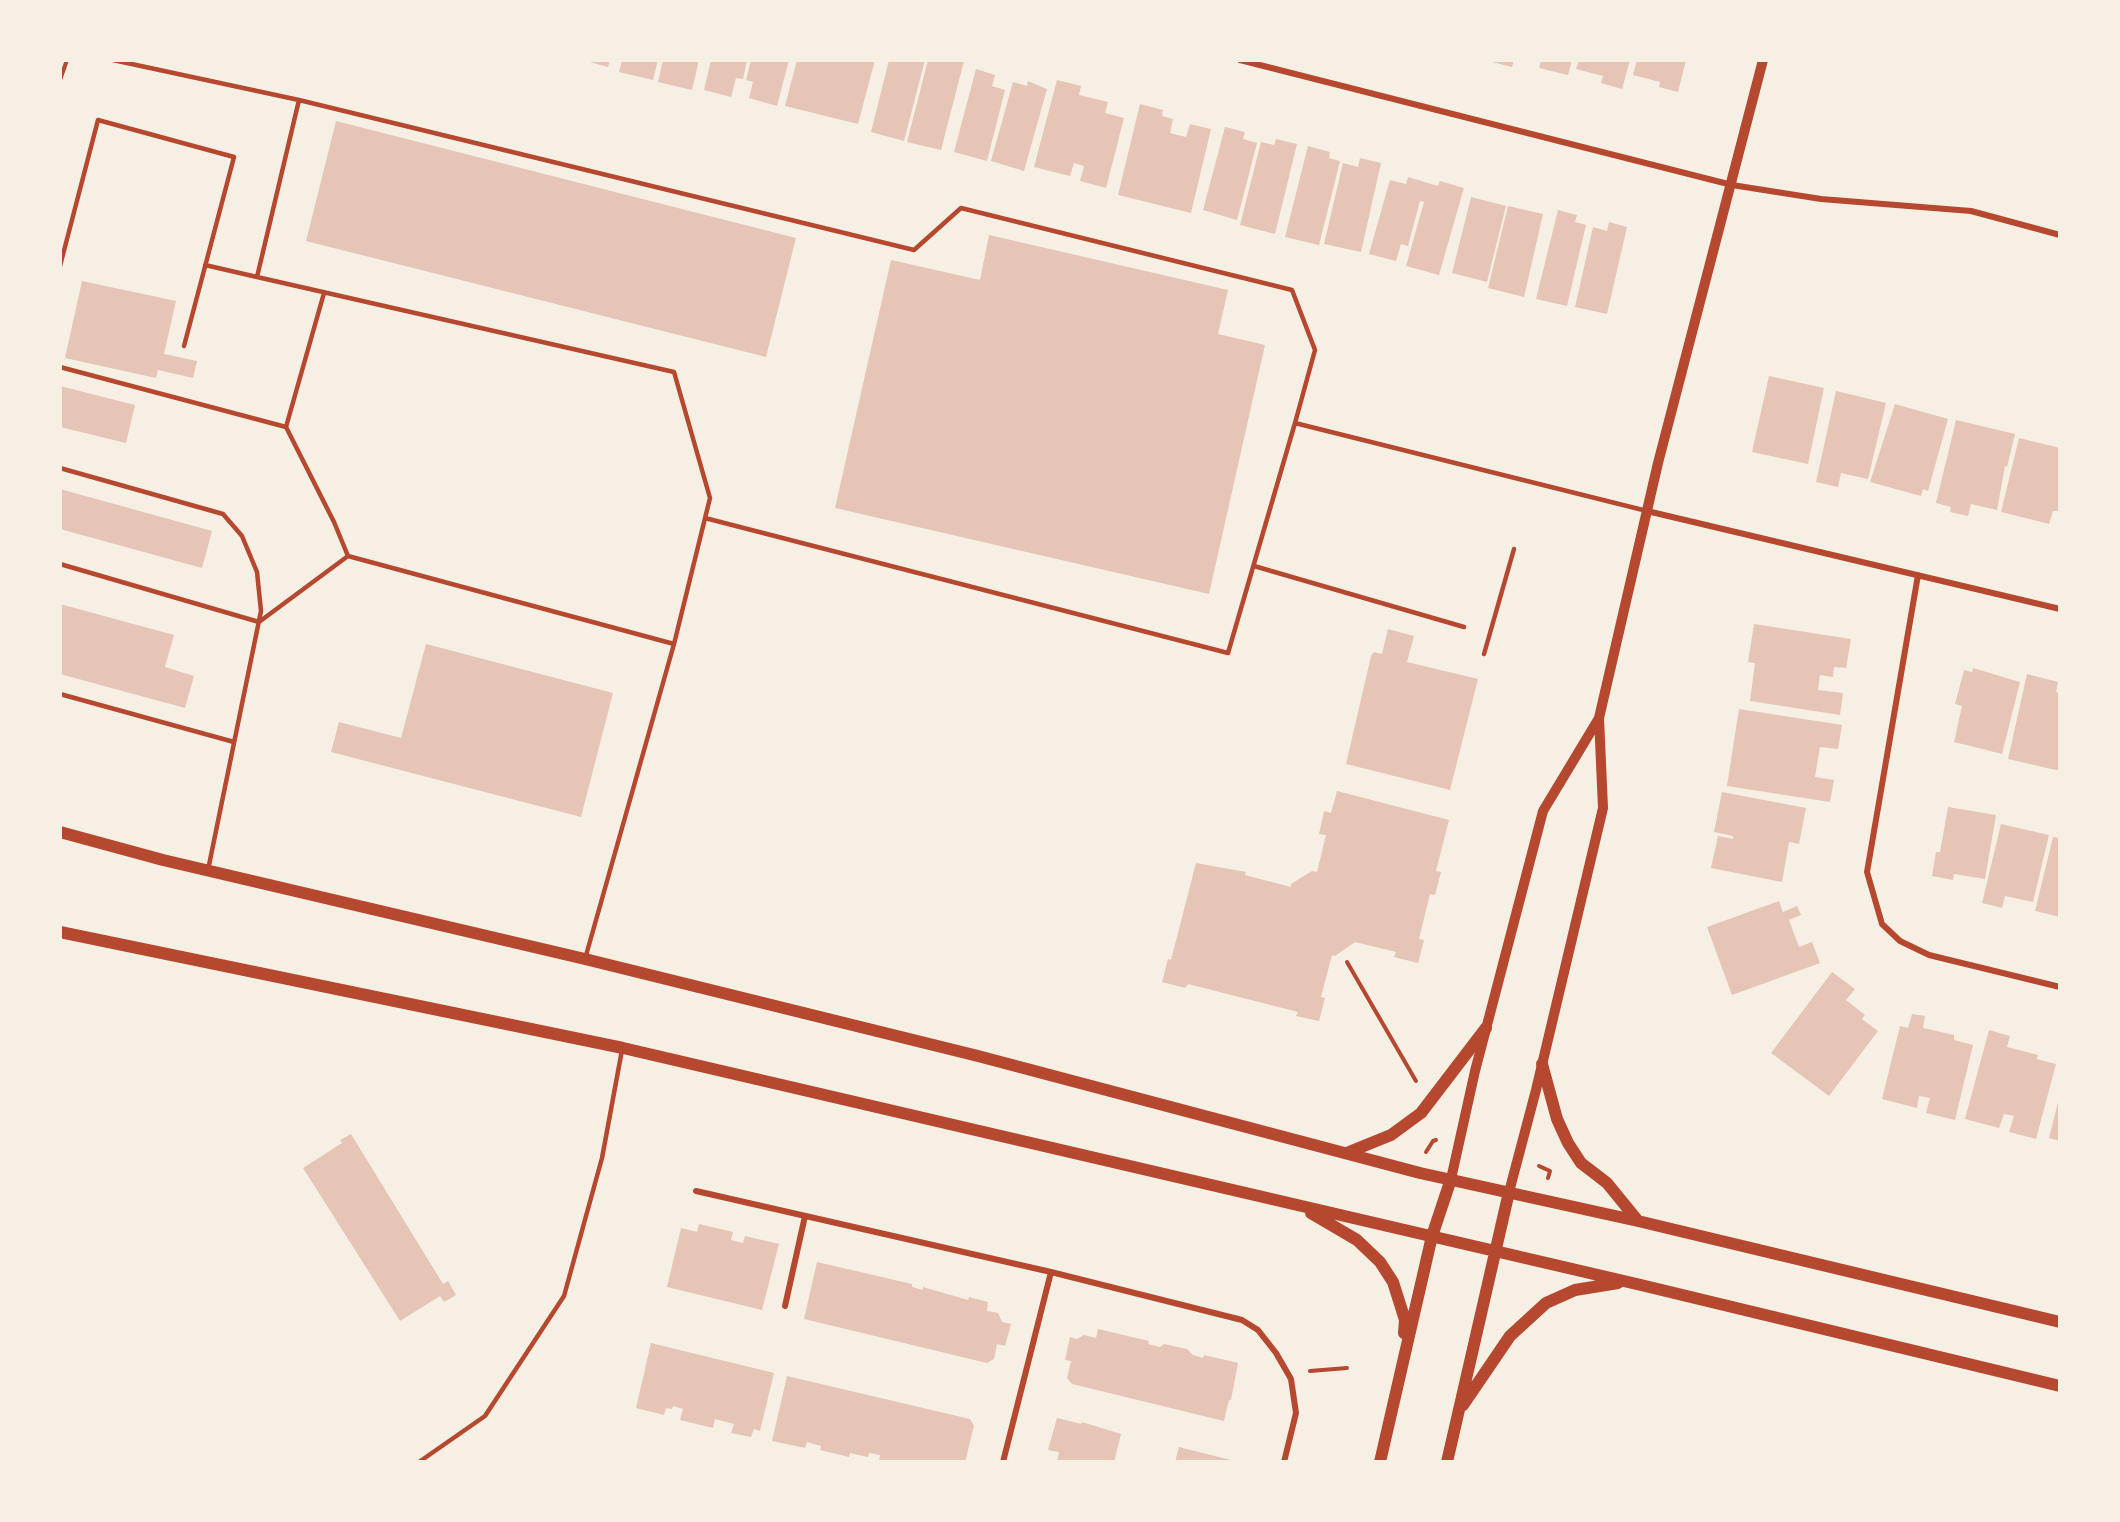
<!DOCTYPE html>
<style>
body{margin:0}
#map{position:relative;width:2120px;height:1522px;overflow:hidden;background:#f6efe4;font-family:Arial,sans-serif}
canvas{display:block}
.frame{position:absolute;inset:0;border:62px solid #f6efe4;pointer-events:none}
</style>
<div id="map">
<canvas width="2120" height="1522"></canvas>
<div class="frame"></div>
</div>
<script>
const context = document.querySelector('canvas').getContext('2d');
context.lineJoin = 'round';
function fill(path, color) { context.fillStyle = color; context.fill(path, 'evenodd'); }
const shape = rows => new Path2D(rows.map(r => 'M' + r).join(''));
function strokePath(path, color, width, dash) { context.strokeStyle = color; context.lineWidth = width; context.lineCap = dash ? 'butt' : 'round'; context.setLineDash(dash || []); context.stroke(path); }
const building = shape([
 [582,60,610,60,608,67],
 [622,60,658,60,653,80,619,72],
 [663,60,699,60,692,90,658,82],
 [711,60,747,60,743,79,736,78,731,97,704,90],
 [751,60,789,60,777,106,749,98,753,82,746,80],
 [797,60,875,60,858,124,785,106],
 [889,60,925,60,904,141,871,132],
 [928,60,964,61,941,150,907,142],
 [1492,60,1514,60,1512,67,1492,62],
 [1541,60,1572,60,1568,75,1539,68],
 [1579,60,1630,60,1622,89,1601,83,1603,76,1576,69],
 [1637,60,1686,60,1678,92,1659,87,1660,82,1633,75],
 [976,69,995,75,992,86,1005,90,987,161,954,152],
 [1057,80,1081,86,1079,95,1108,102,1105,113,1124,118,1106,188,1080,181,1084,166,1074,163,1070,176,1034,167],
 [1028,81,1047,89,1024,171,991,161,1013,82,1027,86],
 [1140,104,1163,110,1162,116,1173,119,1170,133,1186,137,1190,124,1211,129,1191,213,1118,195],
 [336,121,796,238,766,357,306,241],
 [1225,127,1245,132,1243,139,1257,143,1237,220,1203,210],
 [1276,139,1297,144,1275,234,1240,225,1261,142,1274,145],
 [1308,146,1330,152,1329,158,1340,161,1319,245,1285,237],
 [1360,158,1381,163,1361,252,1324,244,1343,163,1358,167],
 [1408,177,1438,186,1440,181,1464,188,1439,275,1406,266,1424,202,1420,201,1408,246,1401,244,1396,261,1369,254,1390,180,1406,184],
 [1471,197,1506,206,1487,282,1452,273],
 [1508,206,1543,214,1524,297,1488,288],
 [1558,210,1577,215,1575,222,1586,225,1567,306,1536,299],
 [1609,222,1627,227,1607,314,1575,307,1593,227,1607,231],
 [989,235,1228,290,1218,334,1265,345,1209,594,835,508,891,260,980,280],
 [82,281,176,301,164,354,197,361,193,378,158,370,156,378,65,358],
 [1769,376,1824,388,1808,464,1752,452],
 [60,386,135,405,126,443,60,427],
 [1836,391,1886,403,1868,479,1841,473,1838,487,1816,482],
 [1895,404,1948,419,1928,491,1923,489,1921,496,1870,482],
 [1956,420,2015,434,2007,467,2005,466,1997,510,1971,504,1968,516,1950,512,1951,507,1936,503],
 [2019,438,2060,448,2060,511,2053,511,2049,524,2001,512],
 [60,489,212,531,202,568,60,529],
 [60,604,174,635,165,667,194,676,185,708,60,674],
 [1754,624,1851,639,1846,668,1834,667,1833,677,1820,675,1818,690,1843,693,1840,715,1750,701,1755,663,1748,662],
 [1388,629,1414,636,1407,662,1478,679,1450,790,1346,764,1371,656,1374,652,1382,654],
 [426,644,613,693,581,817,331,752,339,722,401,738],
 [1973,668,2020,682,2002,754,1954,742,1962,706,1955,704,1964,670,1972,672],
 [2027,674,2058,682,2056,692,2060,693,2060,771,2008,759],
 [1739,709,1842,725,1838,749,1820,747,1815,777,1834,780,1830,802,1727,786],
 [1337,791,1449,820,1436,871,1441,872,1435,895,1430,894,1419,939,1424,940,1418,963,1394,957,1396,952,1355,942,1335,956,1332,955,1321,997,1325,998,1319,1021,1296,1016,1298,1012,1188,984,1185,988,1162,982,1168,959,1171,960,1196,863,1246,872,1245,875,1291,887,1291,884,1312,871,1317,872,1326,835,1319,834,1324,811,1331,813],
 [1722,792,1806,808,1799,844,1789,842,1782,882,1711,868,1718,836,1733,839,1733,836,1714,832],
 [1948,807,1996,815,1985,879,1954,874,1953,880,1932,876,1936,852,1940,852],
 [2001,824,2049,835,2033,902,2005,896,2002,908,1982,903],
 [2053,837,2060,838,2060,917,2035,911],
 [1779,901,1783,912,1797,906,1801,915,1789,920,1799,947,1812,942,1820,963,1732,995,1707,927],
 [1832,972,1855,989,1846,1000,1865,1015,1862,1019,1878,1031,1829,1096,1771,1053],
 [1912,1014,1925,1016,1923,1028,1954,1035,1954,1040,1973,1045,1955,1120,1926,1113,1930,1098,1919,1096,1917,1108,1882,1099,1900,1026,1908,1028],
 [1989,1030,2010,1036,2007,1047,2038,1055,2037,1059,2056,1064,2036,1139,2009,1132,2014,1116,2004,1114,1999,1128,1965,1119],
 [2059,1098,2060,1098,2060,1141,2049,1138],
 [351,1134,443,1284,448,1281,456,1295,444,1302,440,1296,400,1321,303,1168,342,1143,340,1140],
 [699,1224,733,1232,731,1240,743,1243,745,1236,779,1244,762,1310,667,1287,681,1228,697,1232],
 [817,1262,912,1284,912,1287,923,1290,923,1287,968,1300,969,1297,988,1302,987,1311,998,1313,1002,1322,1011,1324,1005,1346,997,1344,994,1359,987,1363,804,1319],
 [1098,1329,1149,1341,1148,1344,1160,1347,1164,1344,1187,1349,1193,1355,1203,1358,1204,1355,1238,1363,1231,1400,1229,1400,1224,1421,1072,1384,1067,1378,1071,1361,1065,1360,1070,1337,1077,1339,1084,1335,1096,1338],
 [651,1343,774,1373,760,1431,754,1429,751,1437,731,1433,734,1424,715,1419,713,1428,680,1420,683,1409,673,1406,672,1409,666,1408,664,1415,636,1408],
 [787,1376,970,1419,974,1426,965,1462,879,1462,880,1455,869,1453,868,1457,850,1453,849,1457,820,1450,821,1446,807,1442,805,1448,772,1441],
 [1057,1418,1081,1424,1082,1422,1121,1434,1114,1462,1057,1462,1059,1452,1048,1450],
 [1179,1447,1235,1461,1235,1462,1175,1462]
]);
const path = shape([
 [60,80,67,60],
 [1347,962,1416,1081],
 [1426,1152,1433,1141,1436,1140],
 [1539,1166,1550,1171,1548,1178],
 [1310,1371,1347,1368]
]);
const service = shape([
 [113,60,299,100,914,250,961,208,1292,290,1315,350,1295,423],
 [299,100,257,277,674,372,710,498,674,644,585,959],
 [205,265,257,277],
 [60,266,98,120,234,157,184,346],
 [324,293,286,427,334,522,348,556,674,644],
 [60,367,286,427],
 [60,468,223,514,242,536,257,572,261,611,208,870],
 [705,518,1228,653,1295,423,1647,511],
 [60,564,259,622,348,556],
 [1254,566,1464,627],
 [1484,654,1514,549],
 [60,694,234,742],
 [419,1462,485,1416,564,1296,602,1158,622,1050]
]);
const minor = shape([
 [1240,60,1732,185,1821,199,1971,211,2060,235],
 [1647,511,2060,609],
 [1918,575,1867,872,1882,924,1900,941,1929,955,2060,987],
 [696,1191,1051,1272,1242,1320,1258,1330,1276,1353,1291,1379,1296,1413,1284,1462],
 [785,1306,805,1216],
 [1003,1462,1051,1272]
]);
const tertiary = shape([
 [1451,1179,1475,1071,1543,811,1599,718],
 [1509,1192,1536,1090,1603,808,1599,718,1658,463,1763,60]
]);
const secondary = shape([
 [60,832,163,860,585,959,978,1056,1420,1173,1638,1221,2060,1322],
 [60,932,623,1048,1641,1285,2060,1386],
 [1542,1064,1557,1119,1568,1143,1581,1163,1607,1183,1638,1221],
 [1349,1152,1391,1135,1421,1113,1486,1028],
 [1311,1213,1357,1240,1380,1262,1393,1282,1405,1320,1404,1333],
 [1463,1405,1510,1336,1546,1303,1575,1290,1618,1283],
 [1380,1462,1432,1236,1451,1179],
 [1447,1462,1509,1192]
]);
fill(building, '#e6c5b7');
strokePath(path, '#b5482f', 4);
strokePath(service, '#b5482f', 4.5);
strokePath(minor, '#b5482f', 6);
strokePath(tertiary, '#b5482f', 10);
strokePath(secondary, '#b5482f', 12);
</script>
